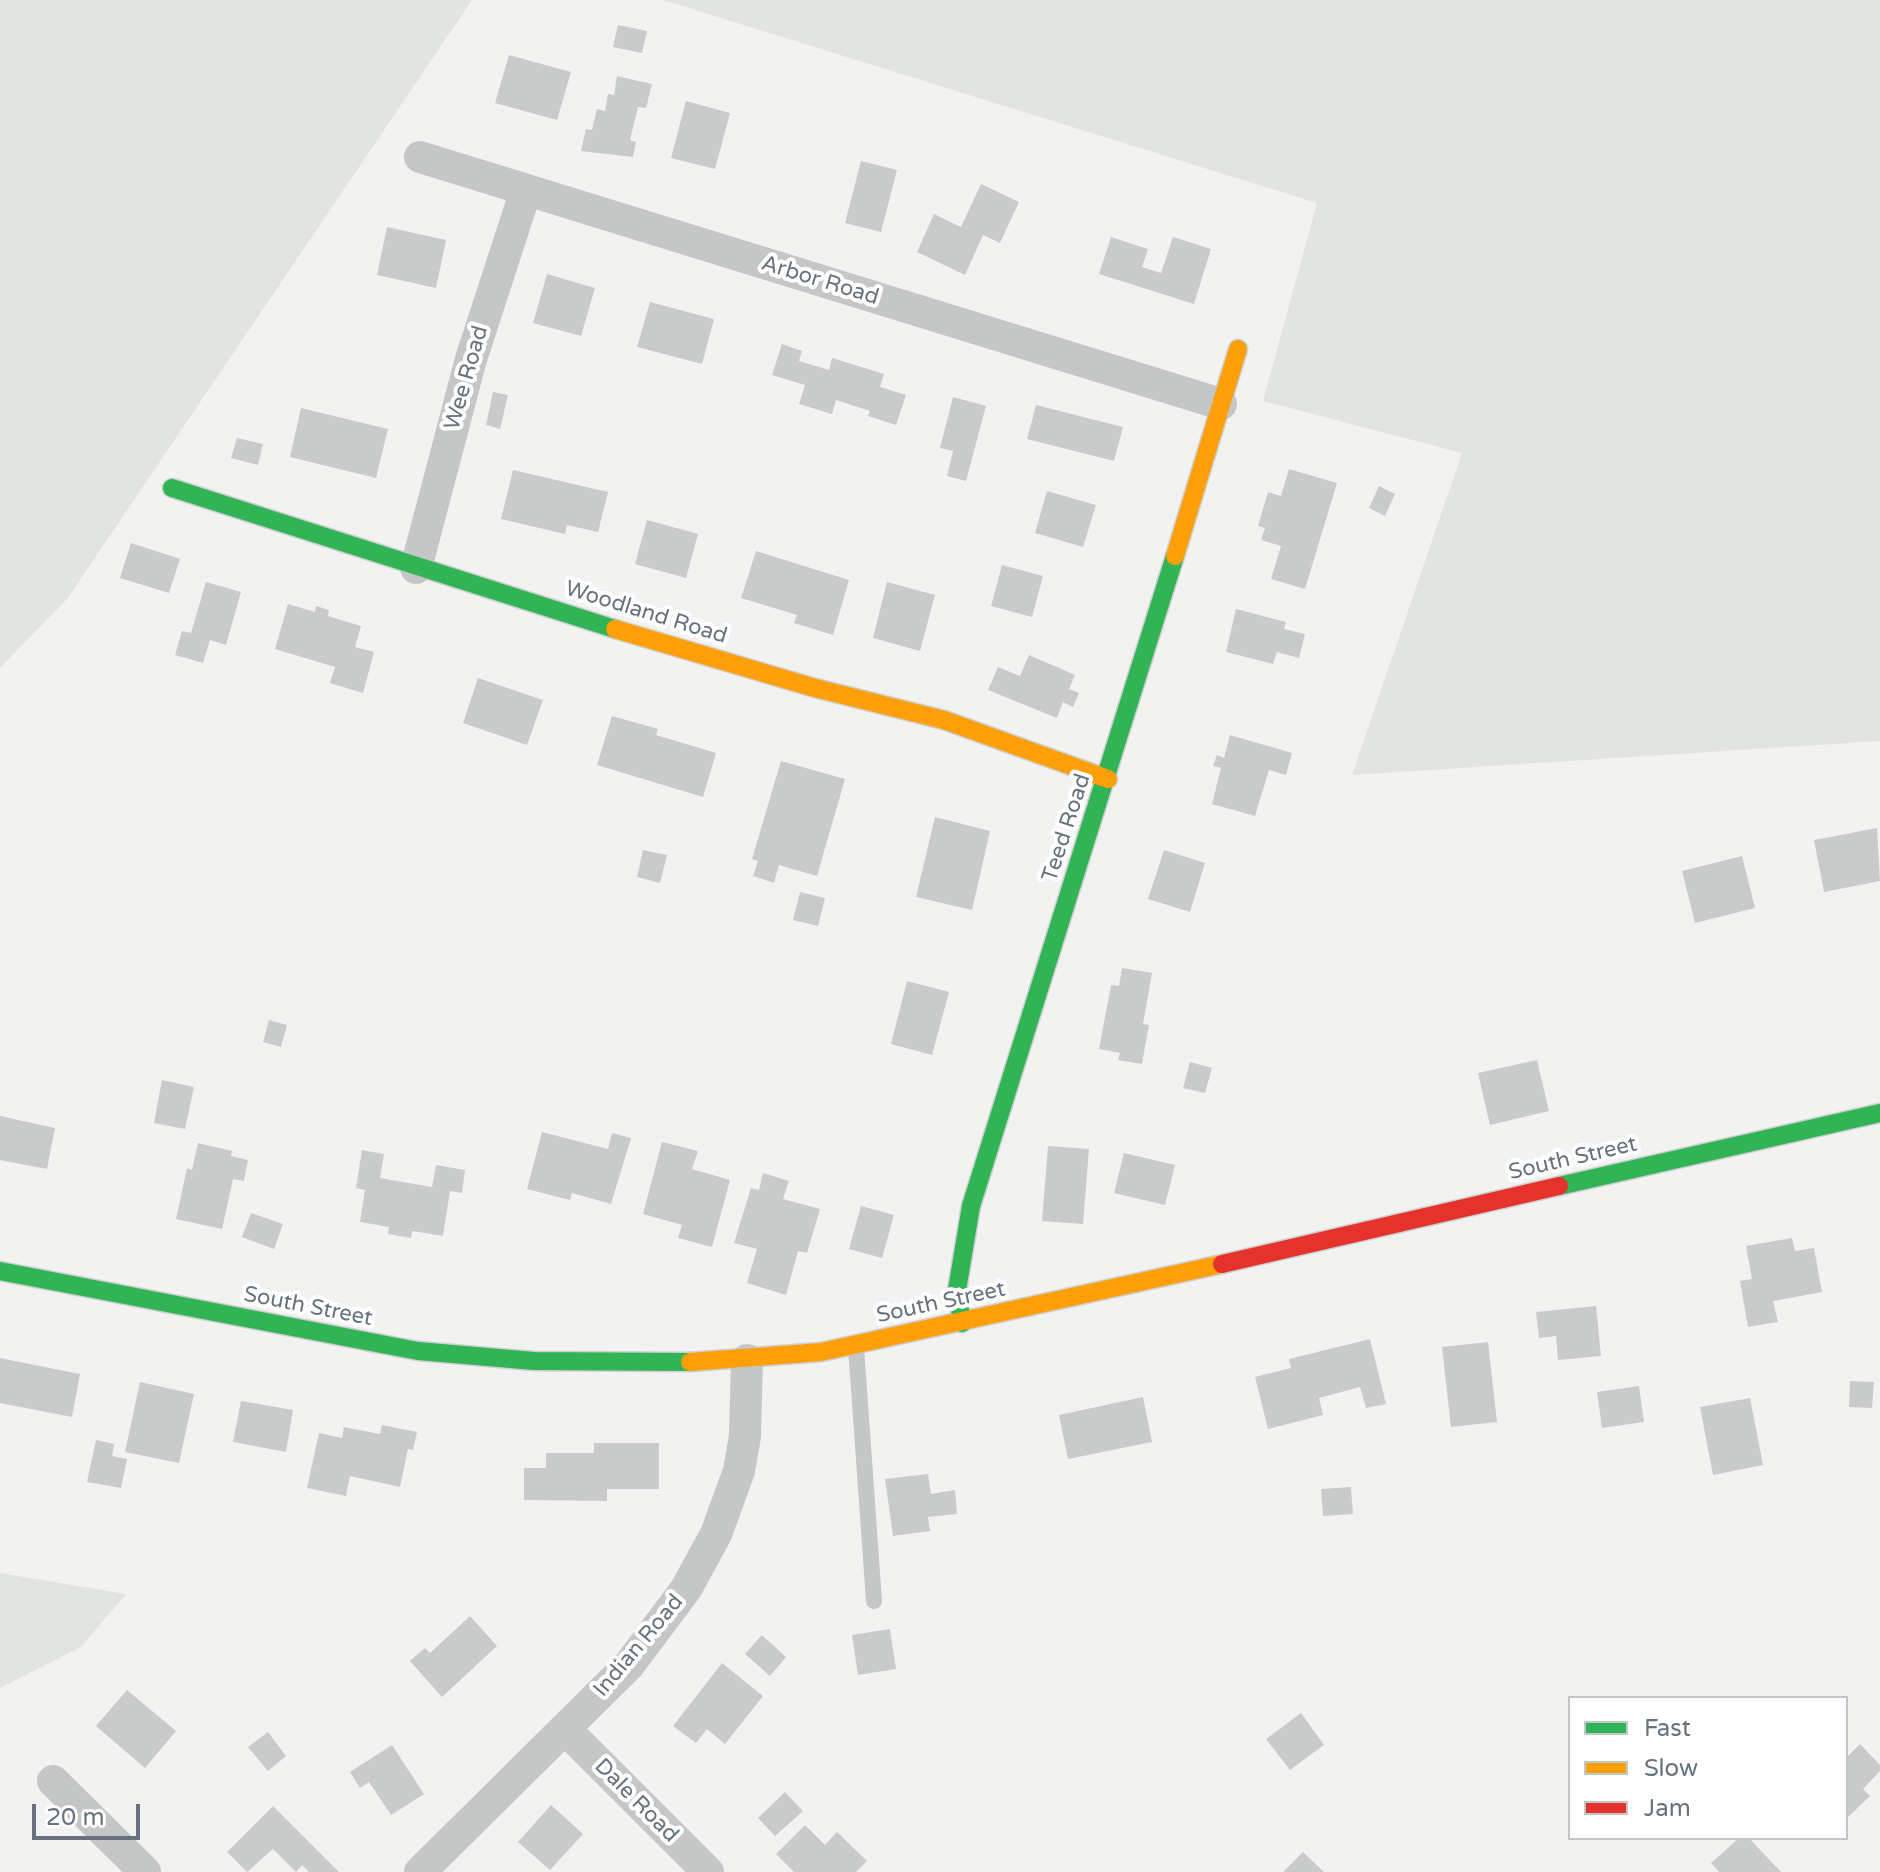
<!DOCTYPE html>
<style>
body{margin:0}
#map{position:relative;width:1880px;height:1872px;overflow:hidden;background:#f2f3f1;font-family:"Varela Round",sans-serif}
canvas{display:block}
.legend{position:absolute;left:1568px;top:1696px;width:280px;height:144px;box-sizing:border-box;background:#fff;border:2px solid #c2c7cb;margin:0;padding:10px 14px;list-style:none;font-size:24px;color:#66737e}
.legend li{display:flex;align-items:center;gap:16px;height:40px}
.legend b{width:40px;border:2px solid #c2c7cb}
.scale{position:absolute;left:32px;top:1804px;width:108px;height:36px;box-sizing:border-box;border:4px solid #66737e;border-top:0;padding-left:10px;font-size:24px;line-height:28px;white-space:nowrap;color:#66737e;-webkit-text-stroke:6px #fff;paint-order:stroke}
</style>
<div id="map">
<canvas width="1880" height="1872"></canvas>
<ul class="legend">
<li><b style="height:10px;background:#30b455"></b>Fast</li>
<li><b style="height:10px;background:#ff9f0a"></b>Slow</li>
<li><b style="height:10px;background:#e5322d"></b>Jam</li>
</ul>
<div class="scale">20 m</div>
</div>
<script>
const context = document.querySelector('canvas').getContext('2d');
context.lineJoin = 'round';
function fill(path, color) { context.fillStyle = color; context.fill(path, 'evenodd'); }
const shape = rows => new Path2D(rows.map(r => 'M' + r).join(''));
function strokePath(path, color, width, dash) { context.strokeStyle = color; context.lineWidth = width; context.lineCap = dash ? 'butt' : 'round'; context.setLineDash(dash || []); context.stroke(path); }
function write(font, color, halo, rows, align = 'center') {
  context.font = font + ' "Varela Round",sans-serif'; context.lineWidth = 8; context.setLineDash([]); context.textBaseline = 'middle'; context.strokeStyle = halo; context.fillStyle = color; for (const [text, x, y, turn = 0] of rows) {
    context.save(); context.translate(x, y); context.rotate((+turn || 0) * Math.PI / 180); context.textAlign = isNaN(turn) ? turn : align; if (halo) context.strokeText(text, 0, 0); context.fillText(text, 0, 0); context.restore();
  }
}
const green = shape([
 [0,0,472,0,67,599,0,668],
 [663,0,1880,0,1880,741,1352,775,1462,453,1263,401,1317,203],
 [0,1573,126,1594,81,1647,0,1688]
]);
const building = shape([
 [618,25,647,31,642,53,613,47],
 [509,55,571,72,557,120,495,103],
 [617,76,652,84,646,108,638,107,630,140,636,142,633,157,581,151,586,129,592,130,597,109,605,111,608,94,614,95],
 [686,101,730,113,715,169,671,158],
 [861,161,897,170,881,232,845,223],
 [981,184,1019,202,1000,243,983,235,965,275,917,252,934,214,961,227],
 [387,227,446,240,436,288,377,275],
 [1111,237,1148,249,1142,267,1161,273,1173,237,1211,249,1194,304,1099,274],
 [547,274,595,288,581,336,533,323],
 [650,302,714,319,702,364,637,347],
 [782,344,802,351,799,361,829,370,832,358,884,374,880,387,906,395,896,425,868,416,870,411,836,400,832,414,799,404,805,385,772,375],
 [493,392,508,395,500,429,486,425],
 [953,397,986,406,966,481,947,476,953,451,940,448],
 [1036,405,1123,427,1114,461,1027,439],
 [301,408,388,429,376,478,290,457],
 [237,438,263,444,258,465,231,458],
 [1289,469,1337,483,1305,589,1271,579,1281,546,1261,540,1265,528,1258,526,1268,492,1281,496],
 [513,470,608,492,598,532,567,525,565,534,501,519],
 [1379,486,1395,494,1385,516,1369,508],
 [1047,491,1096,505,1083,547,1035,533],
 [647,520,698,534,686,578,635,564],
 [131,543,180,559,169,593,120,578],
 [756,551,849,580,833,635,794,623,797,615,741,598],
 [1002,565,1043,576,1032,617,991,606],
 [206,582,241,592,226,645,210,640,203,663,175,655,182,631,191,633],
 [887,582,935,595,920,651,873,638],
 [288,604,315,612,316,606,329,610,328,616,361,626,355,647,374,652,363,693,330,683,335,667,275,649],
 [1236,609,1286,622,1284,629,1305,634,1299,658,1277,652,1273,664,1226,652],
 [1029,655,1075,675,1069,689,1079,693,1073,707,1063,702,1057,718,988,690,998,667,1020,676],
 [478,678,543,700,527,745,463,723],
 [612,716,658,729,656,735,716,753,703,797,597,765],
 [1230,735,1292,753,1286,775,1269,770,1255,816,1212,804,1221,768,1213,766,1217,755,1224,758],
 [781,761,845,779,817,876,779,865,774,883,753,876,758,861,752,859],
 [935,817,990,831,972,910,916,897],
 [1877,828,1880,881,1824,892,1814,840],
 [643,850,667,855,660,883,637,877],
 [1164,850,1205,863,1190,912,1148,899],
 [1742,856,1755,908,1695,923,1682,871],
 [800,892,825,898,818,926,793,920],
 [1122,968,1152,973,1143,1024,1149,1025,1142,1064,1118,1060,1120,1053,1099,1049,1111,985,1119,986],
 [907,981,949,992,932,1055,891,1044],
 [269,1020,287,1025,281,1047,263,1042],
 [1537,1060,1549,1111,1490,1125,1478,1073],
 [1190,1062,1212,1068,1205,1093,1183,1088],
 [162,1080,194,1087,185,1129,154,1123],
 [0,1116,55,1128,47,1169,0,1160],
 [542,1132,608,1149,612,1133,631,1138,611,1204,572,1193,570,1200,527,1189],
 [662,1142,698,1151,692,1169,730,1180,712,1247,678,1238,682,1225,643,1214],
 [198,1143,232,1151,231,1156,248,1160,244,1181,233,1179,222,1229,176,1219,187,1168,192,1170],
 [1048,1146,1089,1149,1083,1224,1042,1221],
 [362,1150,384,1154,380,1178,432,1187,436,1165,465,1170,462,1193,450,1191,443,1236,412,1231,411,1238,388,1234,389,1227,360,1222,365,1190,356,1188],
 [1124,1153,1175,1165,1165,1205,1114,1193],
 [763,1173,789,1181,783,1199,820,1209,807,1253,798,1251,786,1295,747,1283,757,1249,734,1243,751,1188,759,1190],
 [861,1206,894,1215,882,1258,849,1249],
 [251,1213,283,1224,274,1249,242,1237],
 [1792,1238,1795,1251,1814,1248,1822,1292,1773,1301,1778,1322,1748,1327,1740,1281,1752,1279,1746,1246],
 [1596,1306,1601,1356,1558,1360,1556,1336,1539,1338,1536,1312],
 [1370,1339,1386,1404,1366,1408,1360,1387,1319,1398,1323,1415,1268,1429,1255,1377,1291,1368,1289,1359],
 [1488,1342,1497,1422,1451,1427,1442,1347],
 [0,1358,80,1374,72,1417,0,1403],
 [1850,1381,1874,1382,1872,1408,1849,1407],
 [140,1382,194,1394,179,1463,125,1452],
 [1639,1386,1644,1422,1602,1428,1597,1392],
 [1143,1397,1152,1442,1068,1459,1059,1415],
 [1750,1398,1763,1465,1713,1475,1700,1407],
 [241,1401,293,1410,286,1452,233,1442],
 [382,1425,417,1432,413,1450,408,1449,400,1487,350,1476,346,1496,307,1488,319,1433,342,1438,344,1427,380,1434],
 [96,1440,114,1444,112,1456,127,1459,121,1488,87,1482],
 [594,1443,659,1443,659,1489,607,1489,607,1501,524,1500,524,1468,546,1468,546,1453,594,1453],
 [928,1474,931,1494,955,1490,957,1514,928,1517,930,1531,893,1536,885,1479],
 [1351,1487,1353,1514,1323,1516,1321,1489],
 [470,1616,497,1646,442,1697,410,1661,425,1648,430,1653],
 [890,1629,896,1669,858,1675,852,1635],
 [762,1635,786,1657,770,1676,745,1654],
 [722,1663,763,1696,725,1744,707,1729,696,1743,673,1726],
 [127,1690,176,1731,145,1768,96,1726],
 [1301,1713,1324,1745,1290,1770,1266,1739],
 [268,1732,286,1756,268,1771,248,1747],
 [1860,1744,1880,1765,1880,1771,1863,1789,1870,1796,1846,1819,1846,1758],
 [392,1745,424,1794,391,1815,369,1782,360,1788,350,1772],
 [785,1792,803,1811,775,1836,758,1818],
 [551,1805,583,1834,550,1870,518,1842],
 [273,1806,339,1872,309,1872,302,1865,296,1872,273,1849,247,1872,227,1852],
 [805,1825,825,1845,837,1832,867,1861,856,1872,794,1872,776,1854],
 [1739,1838,1749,1838,1781,1872,1719,1872,1711,1863],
 [1303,1852,1324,1872,1283,1872]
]);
const lane = shape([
 [856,1347,874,1601]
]);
const street = shape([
 [420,157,1221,404],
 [416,568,471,359,526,190],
 [565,1729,708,1872],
 [53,1781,145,1872],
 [420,1872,629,1665,686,1589,716,1534,739,1471,745,1436,747,1360]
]);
const fast = shape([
 [172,488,615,629],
 [1559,1186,1880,1113],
 [0,1271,418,1351,534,1361,690,1362],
 [962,1323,957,1290,971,1206,1175,556]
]);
const slow = shape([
 [1175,556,1238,349],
 [615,629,815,688,944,720,1108,779],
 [690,1362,821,1352,1222,1264]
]);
const jam = shape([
 [1222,1264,1559,1186]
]);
const streetNames = [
 ["Arbor Road",820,281,17],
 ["Wee Road",467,378,-74],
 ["Woodland Road",646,613,17],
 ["Teed Road",1067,828,-72],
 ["South Street",1573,1159,-13],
 ["South Street",941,1303,-12],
 ["South Street",308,1307,11],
 ["Indian Road",639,1646,-50],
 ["Dale Road",636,1801,45]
];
fill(green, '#e1e4df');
fill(building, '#c9cbcb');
strokePath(fast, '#cfd0d0', 21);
strokePath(slow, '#cfd0d0', 21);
strokePath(jam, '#cfd0d0', 21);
strokePath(lane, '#c5c7c7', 16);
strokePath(street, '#c5c7c7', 32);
strokePath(fast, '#30b455', 18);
strokePath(slow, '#ff9f0a', 18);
strokePath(jam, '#e5322d', 18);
write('22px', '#66737e', '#fff', streetNames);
</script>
